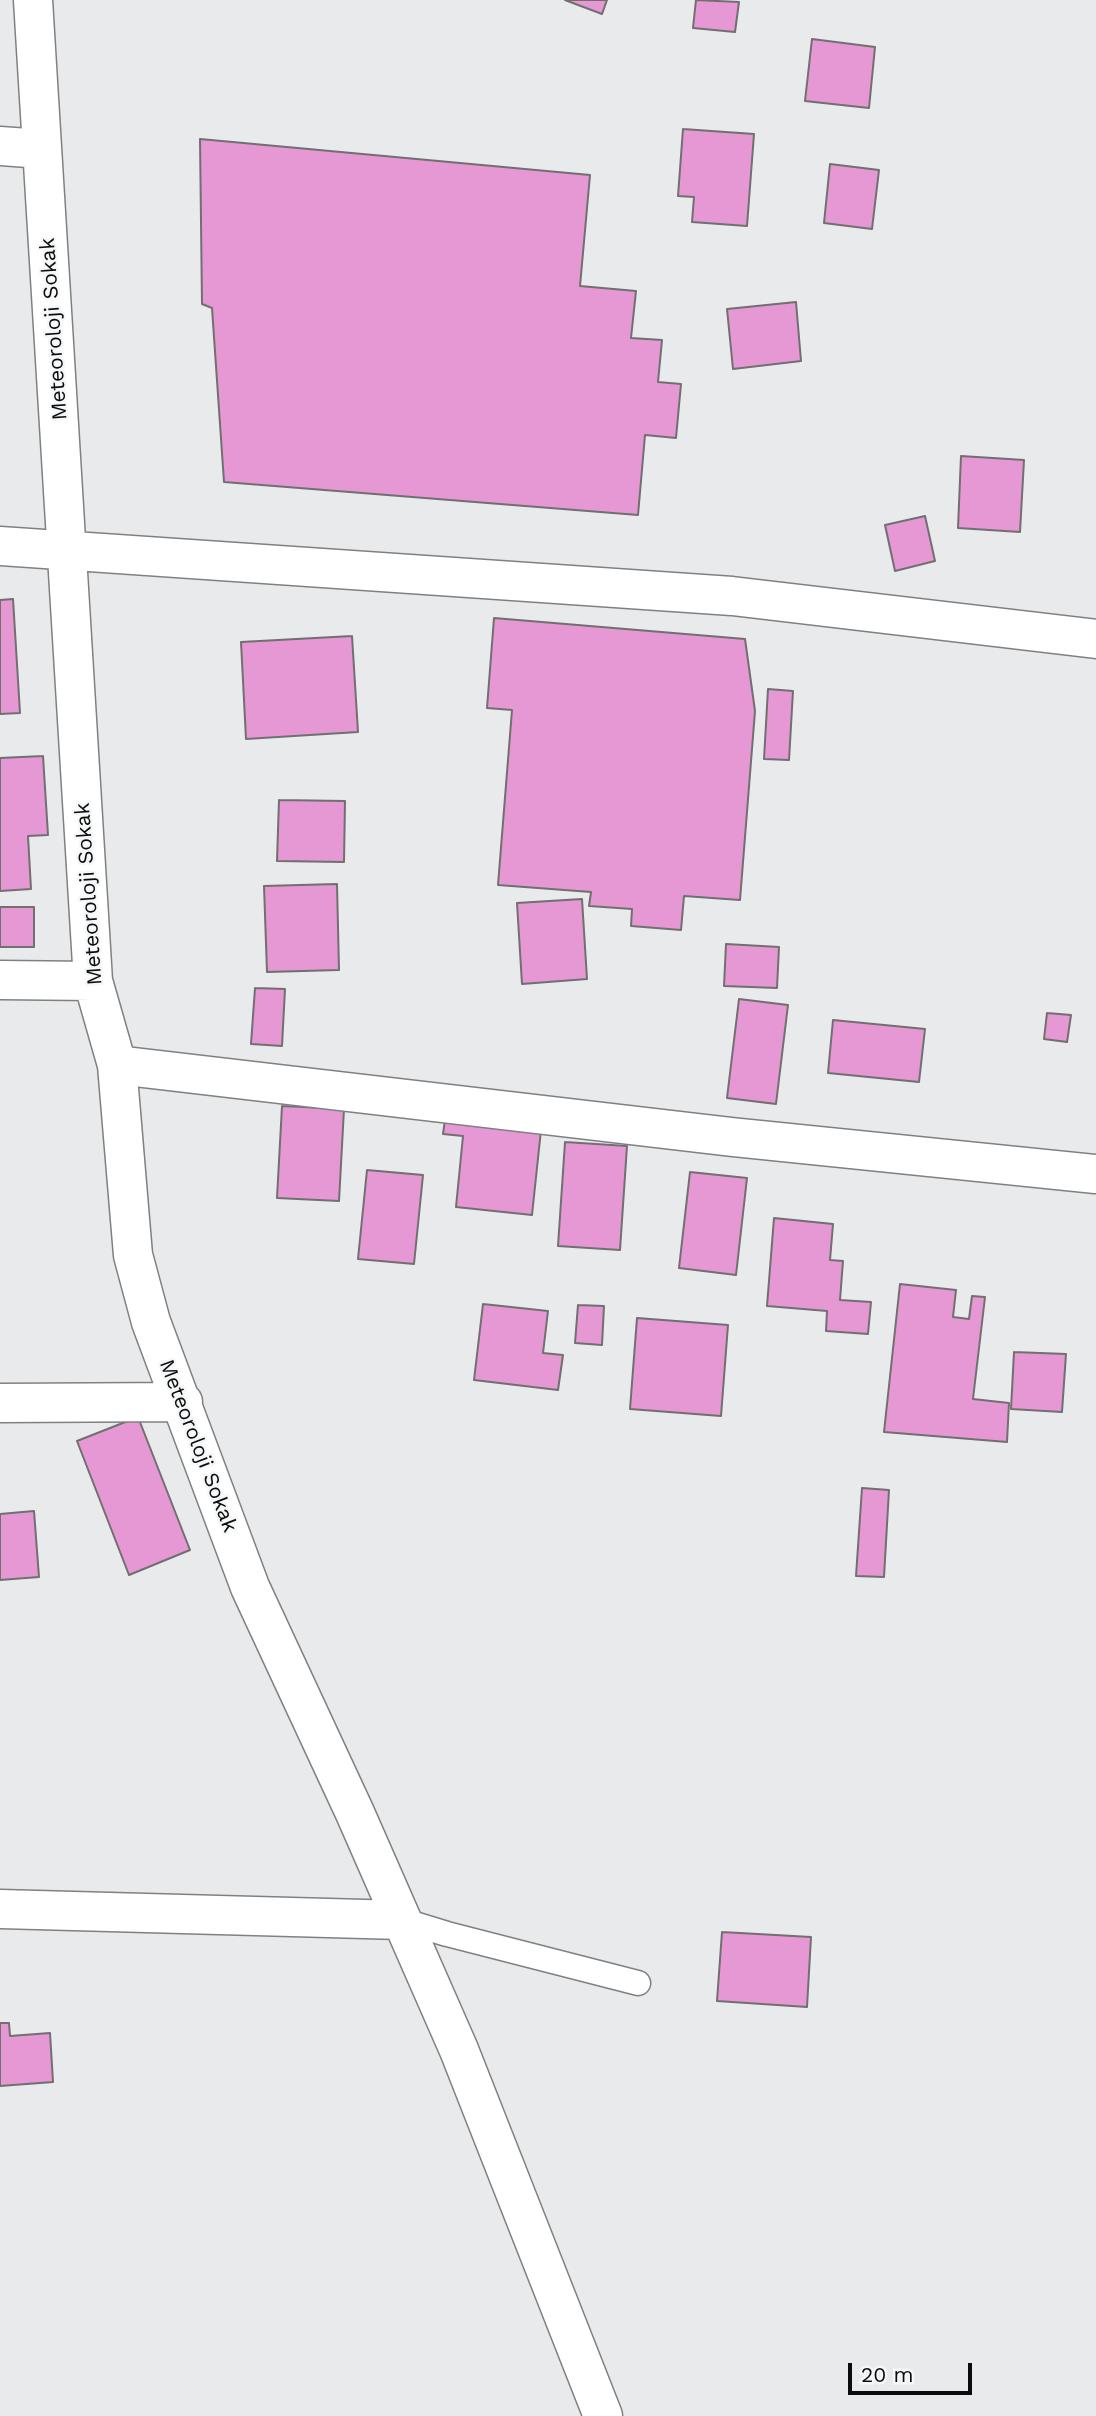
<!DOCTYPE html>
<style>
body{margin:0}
#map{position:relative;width:1096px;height:2416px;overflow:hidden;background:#e8eaec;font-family:"Work Sans",sans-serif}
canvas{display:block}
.scale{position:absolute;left:848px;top:2363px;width:124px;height:32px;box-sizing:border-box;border:4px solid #0b0c0c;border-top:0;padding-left:9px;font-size:21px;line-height:24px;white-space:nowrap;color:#0b0c0c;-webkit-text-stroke:5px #f5f7f9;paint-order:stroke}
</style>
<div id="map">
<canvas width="1096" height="2416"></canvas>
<div class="scale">20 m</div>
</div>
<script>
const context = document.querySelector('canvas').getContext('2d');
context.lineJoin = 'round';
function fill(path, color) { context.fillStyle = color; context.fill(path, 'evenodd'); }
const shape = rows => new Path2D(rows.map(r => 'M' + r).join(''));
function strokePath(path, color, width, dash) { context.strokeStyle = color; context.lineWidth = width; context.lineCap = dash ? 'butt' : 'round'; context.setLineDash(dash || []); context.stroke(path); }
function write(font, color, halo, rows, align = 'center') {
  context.font = font + ' "Work Sans",sans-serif'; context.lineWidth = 5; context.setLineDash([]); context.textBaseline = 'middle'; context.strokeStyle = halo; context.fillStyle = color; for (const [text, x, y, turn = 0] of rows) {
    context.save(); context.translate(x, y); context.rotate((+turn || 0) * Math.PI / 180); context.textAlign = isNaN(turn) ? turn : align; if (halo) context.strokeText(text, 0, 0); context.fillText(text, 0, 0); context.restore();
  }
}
const building = shape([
 [565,0,607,0,602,14,565,0],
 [696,0,739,2,735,32,693,28,696,0],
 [812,39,875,47,869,108,805,101,812,39],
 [683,129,754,134,747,226,692,222,694,197,678,196,683,129],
 [200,139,590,175,580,286,636,291,631,338,662,340,658,382,681,384,676,438,645,435,638,515,224,482,212,308,202,304,200,139],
 [830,164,879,170,872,229,824,223,830,164],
 [796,302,801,361,733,369,727,309,796,302],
 [961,456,1024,460,1020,532,958,528,961,456],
 [925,516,935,561,895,571,885,525,925,516],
 [13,599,20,713,0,714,0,600,13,599],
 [494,618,745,639,755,711,740,900,684,896,681,930,631,926,632,909,589,906,591,892,498,885,512,710,487,708,494,618],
 [352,636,358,732,246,739,241,642,352,636],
 [768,689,793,691,789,760,764,759,768,689],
 [43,756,48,835,28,836,31,889,0,891,0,758,43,756],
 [279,800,345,801,344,862,277,861,279,800],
 [337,884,339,970,267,972,264,886,337,884],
 [582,899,587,979,522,984,517,903,582,899],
 [0,907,34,907,34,947,0,947,0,907],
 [726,944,779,947,777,988,724,986,726,944],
 [255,988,285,989,282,1046,251,1044,255,988],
 [739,999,788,1005,776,1104,727,1098,739,999],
 [1047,1013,1071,1015,1067,1042,1044,1039,1047,1013],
 [833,1020,925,1029,919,1082,828,1073,833,1020],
 [282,1106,344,1109,339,1201,277,1198,282,1106],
 [445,1120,541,1130,532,1215,456,1207,463,1136,443,1134,445,1120],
 [565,1142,627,1146,620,1250,558,1246,565,1142],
 [367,1170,423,1175,414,1264,358,1259,367,1170],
 [690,1172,747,1178,736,1275,679,1268,690,1172],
 [774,1218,833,1224,830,1260,843,1261,840,1300,871,1302,868,1334,826,1331,827,1311,767,1306,774,1218],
 [900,1284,956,1290,953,1317,969,1319,972,1296,985,1297,973,1399,1009,1403,1007,1442,884,1432,900,1284],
 [483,1304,548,1311,543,1353,563,1355,558,1390,474,1380,483,1304],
 [578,1305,604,1306,602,1345,575,1343,578,1305],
 [637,1318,728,1325,721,1416,630,1409,637,1318],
 [1014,1352,1066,1354,1062,1412,1011,1409,1014,1352],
 [138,1417,190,1550,129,1575,77,1441,138,1417],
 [862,1488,889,1490,884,1577,856,1576,862,1488],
 [34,1511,39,1577,0,1580,0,1514,34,1511],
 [722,1932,811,1937,807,2007,717,2001,722,1932],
 [0,2023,9,2023,10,2036,50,2033,53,2082,0,2086,0,2023]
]);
const service = shape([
 [401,1920,447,1934,638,1983]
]);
const minor = shape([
 [33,0,93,981,117,1065,133,1255,151,1322,250,1587,355,1813,459,2050,603,2416],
 [0,146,42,149],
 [0,546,732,596,1096,639],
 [0,980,93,981],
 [117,1065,732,1137,1096,1174],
 [0,1403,183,1402],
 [0,1909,401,1920]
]);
const streetNames = [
 ["Meteoroloji Sokak",54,329,-94],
 ["Meteoroloji Sokak",89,894,-94],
 ["Meteoroloji Sokak",198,1446,69]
];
fill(building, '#e698d4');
strokePath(building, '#716f70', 2);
strokePath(service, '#7f8082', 27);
strokePath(minor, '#7f8082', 41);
strokePath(service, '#fff', 24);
strokePath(minor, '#fff', 38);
write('21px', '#0b0c0c', '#f5f7f9', streetNames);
</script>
